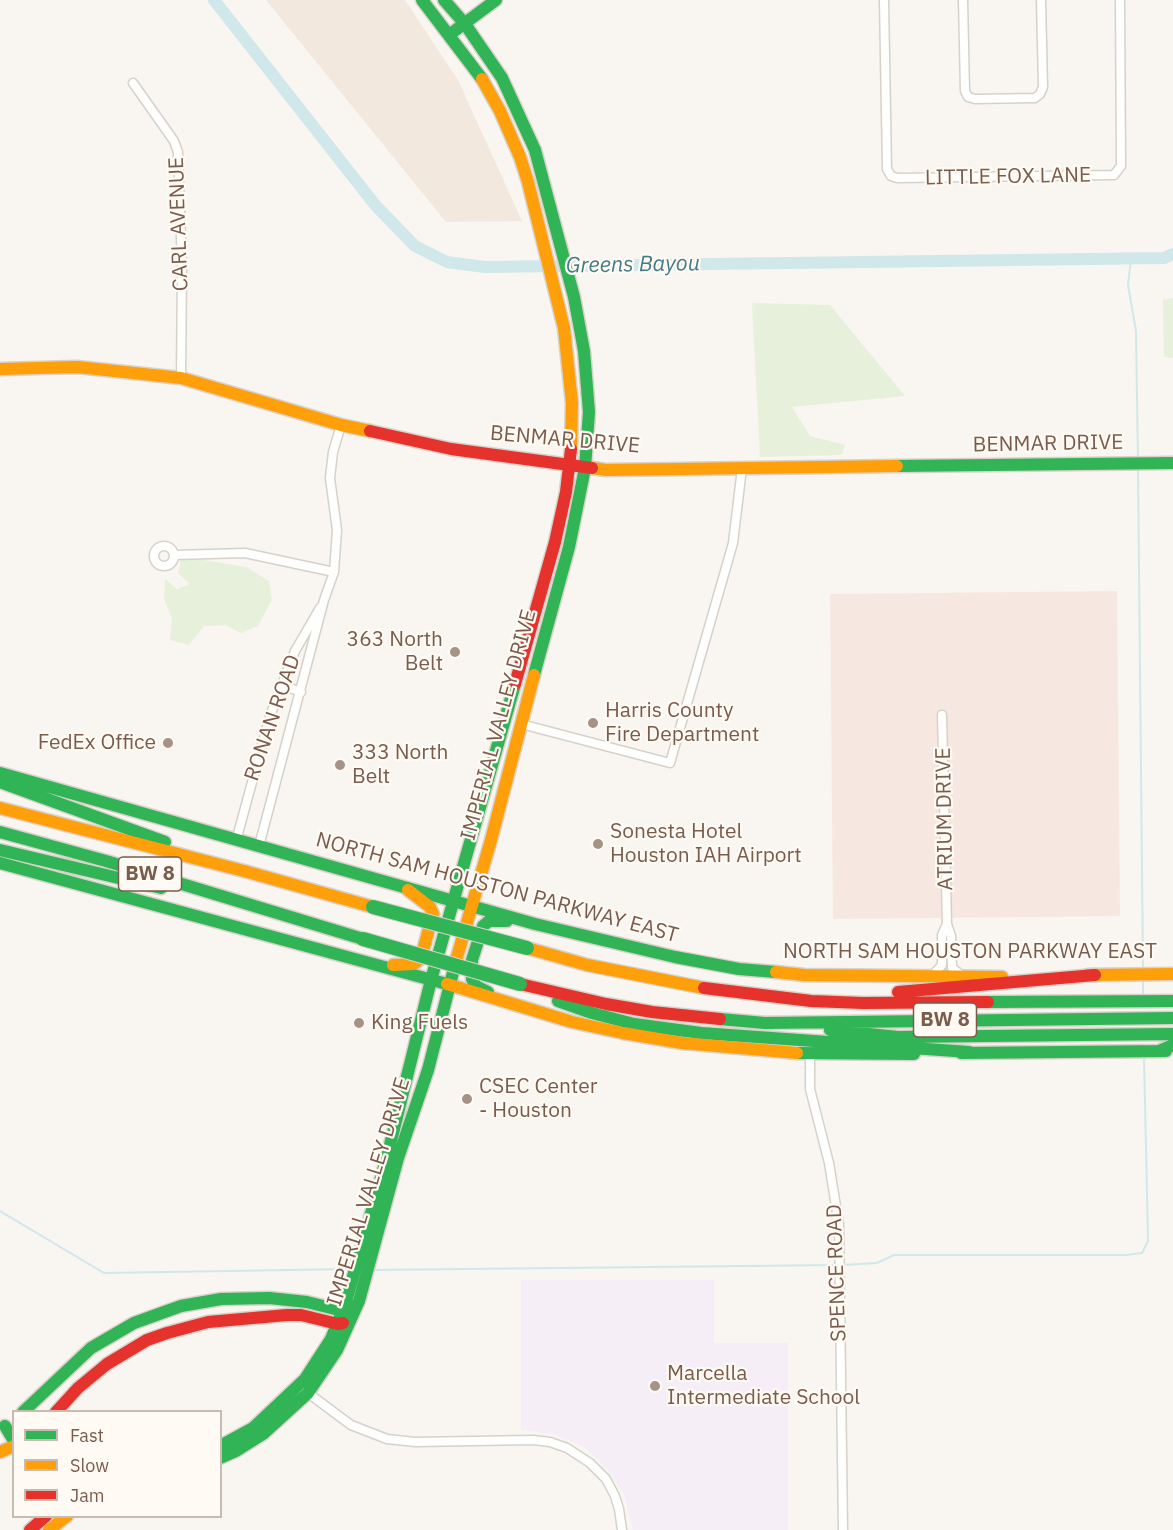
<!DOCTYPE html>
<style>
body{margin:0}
#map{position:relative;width:1173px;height:1530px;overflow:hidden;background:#f9f5f0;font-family:"IBM Plex Sans",sans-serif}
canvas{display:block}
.legend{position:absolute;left:12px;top:1410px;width:210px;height:108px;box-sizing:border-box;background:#fffaf3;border:2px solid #cabbb1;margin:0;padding:8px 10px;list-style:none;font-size:18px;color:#7a5c4d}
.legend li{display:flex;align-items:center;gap:12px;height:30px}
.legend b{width:30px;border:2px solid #cabbb1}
</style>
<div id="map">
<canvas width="1173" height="1530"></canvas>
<ul class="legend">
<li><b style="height:8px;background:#30b455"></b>Fast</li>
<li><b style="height:8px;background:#ff9f0a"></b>Slow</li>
<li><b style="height:8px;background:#e5322d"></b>Jam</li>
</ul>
</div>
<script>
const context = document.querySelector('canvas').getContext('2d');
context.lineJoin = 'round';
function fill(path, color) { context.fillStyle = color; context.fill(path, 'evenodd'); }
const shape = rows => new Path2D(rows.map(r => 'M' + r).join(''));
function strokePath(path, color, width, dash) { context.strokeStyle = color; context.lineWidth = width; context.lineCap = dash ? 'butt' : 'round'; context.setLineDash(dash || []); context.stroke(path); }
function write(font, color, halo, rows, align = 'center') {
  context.font = font + ' "IBM Plex Sans",sans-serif'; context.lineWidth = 4.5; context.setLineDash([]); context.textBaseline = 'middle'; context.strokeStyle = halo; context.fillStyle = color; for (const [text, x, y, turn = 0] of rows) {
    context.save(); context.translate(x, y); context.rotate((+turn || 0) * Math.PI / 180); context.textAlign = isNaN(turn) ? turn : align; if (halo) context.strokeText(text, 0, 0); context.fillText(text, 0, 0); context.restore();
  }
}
const residential = shape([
 [266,0,405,0,458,80,522,221,446,222]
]);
const commercial = shape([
 [1117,591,1120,916,833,919,830,594]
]);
const education = shape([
 [521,1280,714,1280,714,1343,788,1343,788,1530,633,1530,624,1495,608,1470,586,1448,554,1434,521,1430]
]);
const green = shape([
 [1173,298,1173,358,1164,357,1163,300],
 [752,303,830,305,905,396,792,407,810,436,845,445,842,455,760,457],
 [181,560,204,560,246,567,269,581,272,599,258,626,241,633,225,625,204,626,189,645,170,640,172,619,164,598,165,579,177,589,190,584,178,573]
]);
const stream = shape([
 [1131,258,1128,285,1136,331,1138,460],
 [1138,468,1143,970],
 [1143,978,1143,997],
 [0,1211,104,1273,352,1269],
 [843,1265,877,1263,894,1255,1126,1255,1142,1253,1148,1241,1144,1056],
 [372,1270,838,1265]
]);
const river = shape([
 [214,0,376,206,415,246,447,262,485,267,1164,258,1173,254]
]);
const street = shape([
 [884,0,887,169,891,176,897,178,1114,175,1121,166,1120,0],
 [963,0,965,91,968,97,975,99,1035,98,1040,94,1043,87,1041,0],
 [133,83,174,141,178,152,182,268,181,378],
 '154 556a10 10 0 1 1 20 0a10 10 0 1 1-20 0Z',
 [174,555,245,553,334,572],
 [282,685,301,692],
 [942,715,947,924,951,936,952,968,964,977],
 [521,724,670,763,733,543,742,468],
 [236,841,270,716,295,651,320,608],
 [259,846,324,600,334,572,337,530,330,478,333,452,341,425],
 [931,977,942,965,942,935,947,924],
 [810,1054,810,1089,829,1163,839,1225,843,1530],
 [304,1390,351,1425,387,1439,415,1442,533,1440,550,1442,567,1448,590,1463,606,1479,615,1496,619,1509,622,1530]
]);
const fast = shape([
 [422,0,482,79],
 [444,0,465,24,502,78,535,150,574,297,584,351,589,412,585,468,569,547,534,675],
 [449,35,496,0],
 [897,466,1173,463],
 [0,773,535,924,675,957,739,969,776,972],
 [0,782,165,842],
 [0,832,106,861,363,939],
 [0,850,161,888],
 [0,863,447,984],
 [488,992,476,986,472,979,472,960,483,926,489,921,507,921],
 [558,1001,592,1013,634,1024,701,1033,969,1052],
 [988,1002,1173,1001],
 [720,1019,765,1023,1173,1018],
 [830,1030,898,1037,1173,1034],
 [1159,1051,1173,1045],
 [797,1053,914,1054],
 [961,1053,1166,1051],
 [23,1412,91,1348,134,1323,181,1306,221,1299,269,1298,307,1302,343,1311,346,1316],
 [5,1426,14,1441],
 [220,1446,253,1428,305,1379,331,1339,345,1305,387,1157,431,980,515,684],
 [220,1458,236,1451,263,1434,308,1393,337,1350,359,1301,398,1158,428,1070,457,957]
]);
const slow = shape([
 [482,79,500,111,520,157,528,182,564,328,572,403,571,449],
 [0,369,77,367,181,378,341,425,370,431],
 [592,468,606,470,897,466],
 [0,808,244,871,373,907],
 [527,948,587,965,704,988],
 [457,957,491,840,534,675],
 [393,965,414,964,421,958,433,914,430,907,408,890],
 [776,972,804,975,1002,977],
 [1088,975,1173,974],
 [447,984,572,1022,623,1033,682,1043,797,1053],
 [0,1452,14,1446],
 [49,1530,67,1516]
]);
const jam = shape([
 [370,431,451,449,592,468],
 [515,684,555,542,566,492,571,449],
 [520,984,606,1004,652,1012,720,1019],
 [704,988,811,1001,863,1003,988,1002],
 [898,992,1095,975],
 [56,1412,78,1388,107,1364,147,1340,167,1333,208,1322,287,1315,301,1315,338,1324,343,1323],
 [30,1530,46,1516]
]);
const fastBridge = shape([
 [373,907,527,948],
 [363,939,520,984]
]);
const markers = [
 [455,652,6,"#a69286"],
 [593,723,6,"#a69286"],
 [168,743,6,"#a69286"],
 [340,765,6,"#a69286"],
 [598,844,6,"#a69286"],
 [359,1023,6,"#a69286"],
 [467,1099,6,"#a69286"],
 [655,1386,6,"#a69286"]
];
const shields = [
 [150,874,63],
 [945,1020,63]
];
const shieldNames = [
 ["BW 8",150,874],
 ["BW 8",945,1020]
];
const streetNames = [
 ["LITTLE FOX LANE",1008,177,-1],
 ["CARL AVENUE",179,224,-92],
 ["BENMAR DRIVE",565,440,5],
 ["BENMAR DRIVE",1048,444,-1],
 ["RONAN ROAD",273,718,-71],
 ["IMPERIAL VALLEY DRIVE",499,725,-75],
 ["ATRIUM DRIVE",945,819,-91],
 ["NORTH SAM HOUSTON PARKWAY EAST",497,888,15],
 ["NORTH SAM HOUSTON PARKWAY EAST",970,952],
 ["IMPERIAL VALLEY DRIVE",369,1192,-73],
 ["SPENCE ROAD",837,1273,-92]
];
const poiNames = [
 ["363 North",443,640,"right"],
 ["Belt",443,664,"right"],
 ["Harris County",605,711],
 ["Fire Department",605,735],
 ["FedEx Office",156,743,"right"],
 ["333 North",352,753],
 ["Belt",352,777],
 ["Sonesta Hotel",610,832],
 ["Houston IAH Airport",610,856],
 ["King Fuels",371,1023],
 ["CSEC Center",479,1087],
 ["- Houston",479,1111],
 ["Marcella",667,1374],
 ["Intermediate School",667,1398]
];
const waterNames = [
 ["Greens Bayou",633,265,-1]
];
fill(residential, '#f2e8de');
fill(commercial, '#f6e8e1');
fill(education, '#f6eef6');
fill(green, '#e7f0db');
strokePath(stream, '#d0e8ea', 2);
strokePath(river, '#d0e8ea', 12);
strokePath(street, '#d7d1cb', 11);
strokePath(fast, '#d9d2cb', 15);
strokePath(slow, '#d9d2cb', 15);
strokePath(jam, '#d9d2cb', 15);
strokePath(street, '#fefefd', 8);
strokePath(fast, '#30b455', 12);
strokePath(slow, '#ff9f0a', 12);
strokePath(jam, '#e5322d', 12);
strokePath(fastBridge, '#dad1cc', 16, []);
strokePath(fastBridge, '#30b455', 14);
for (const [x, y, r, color] of markers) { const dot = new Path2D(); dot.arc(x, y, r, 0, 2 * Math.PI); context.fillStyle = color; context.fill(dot); strokePath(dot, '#fffaf3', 2); }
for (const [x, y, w] of shields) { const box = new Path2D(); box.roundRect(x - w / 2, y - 17, w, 34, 4.5); context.fillStyle = '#fffaf3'; context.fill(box); strokePath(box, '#7a5c4d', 1.5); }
write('bold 20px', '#7a5c4d', null, shieldNames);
write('21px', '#7a5c4d', '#fffaf3', streetNames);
write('21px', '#7a5c4d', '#fffaf3', poiNames, 'left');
write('italic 22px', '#437c86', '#fffaf3', waterNames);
</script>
